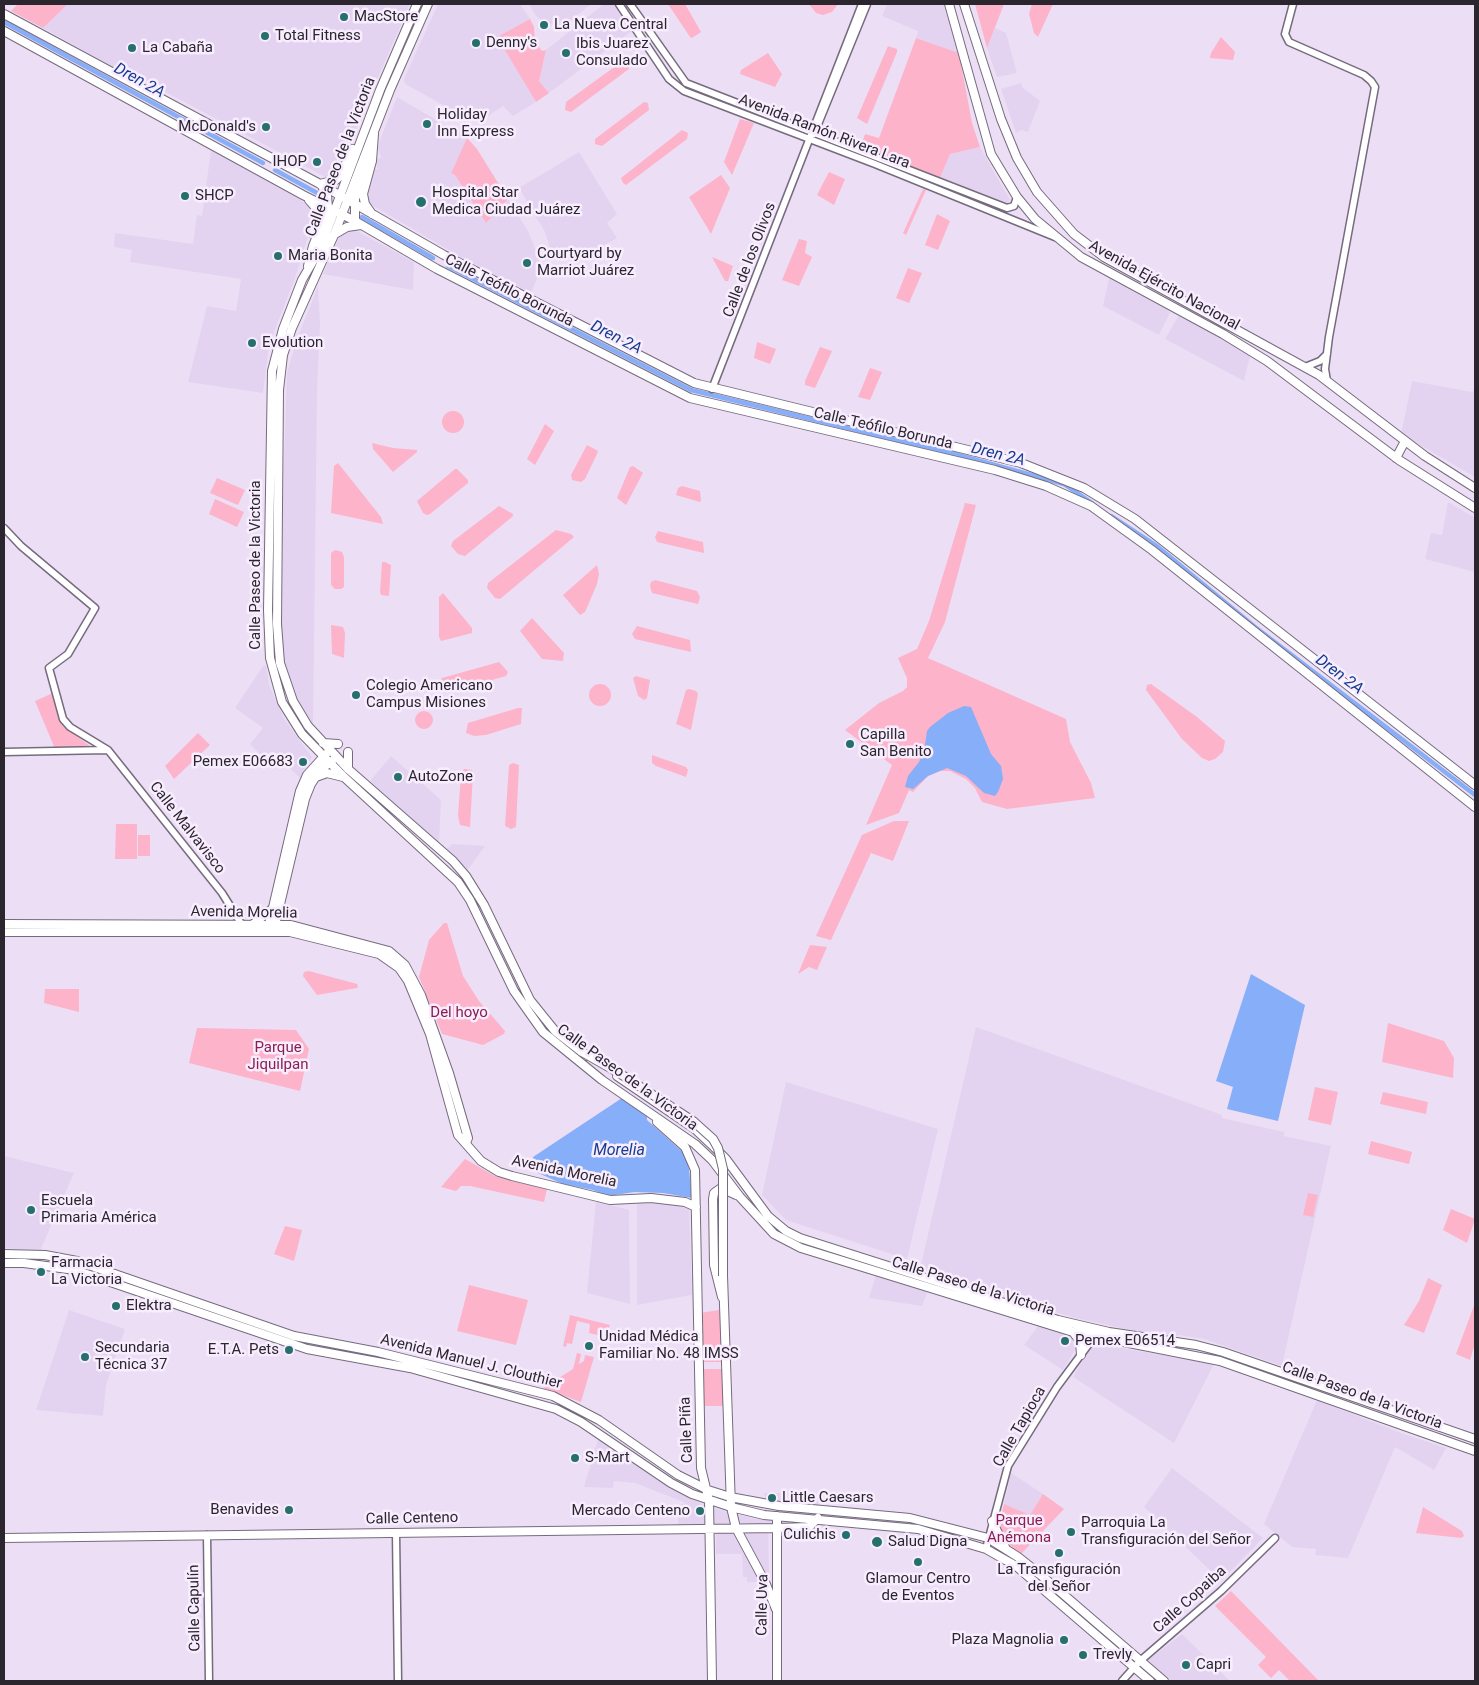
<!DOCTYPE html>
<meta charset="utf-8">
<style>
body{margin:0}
#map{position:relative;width:1479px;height:1685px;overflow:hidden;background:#ecdff5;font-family:Roboto,sans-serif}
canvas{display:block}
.frame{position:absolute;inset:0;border:5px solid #2b262e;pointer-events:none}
</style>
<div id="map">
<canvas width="1479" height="1685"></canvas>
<div class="frame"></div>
</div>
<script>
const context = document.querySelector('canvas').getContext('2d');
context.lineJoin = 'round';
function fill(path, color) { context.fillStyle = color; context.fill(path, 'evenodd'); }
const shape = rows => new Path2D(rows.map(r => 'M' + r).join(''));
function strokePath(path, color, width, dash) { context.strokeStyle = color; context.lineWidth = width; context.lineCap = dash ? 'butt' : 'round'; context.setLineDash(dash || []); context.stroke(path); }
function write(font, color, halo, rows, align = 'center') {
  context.font = font + ' Roboto,sans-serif'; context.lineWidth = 5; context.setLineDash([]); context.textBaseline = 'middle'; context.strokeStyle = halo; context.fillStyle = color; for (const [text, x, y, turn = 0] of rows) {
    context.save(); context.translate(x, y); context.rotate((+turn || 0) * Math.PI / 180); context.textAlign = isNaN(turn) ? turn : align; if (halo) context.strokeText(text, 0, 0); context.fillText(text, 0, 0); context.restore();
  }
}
const built = shape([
 [68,4,410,4,337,172,334,175,325,177,160,89,160,86,117,69,43,28],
 [438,4,520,4,530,19,497,37,536,102,513,116,503,106,482,120,474,122,405,84,404,79],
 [529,4,591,4,568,23,560,25,548,24,543,21,536,16],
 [604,4,614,4,632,31,549,93,539,81,546,50],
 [887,4,943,4,959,53,916,38,918,31,882,16],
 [995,28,1006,33,1017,73,997,77,987,48],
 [1021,83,1022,87,1040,101,1028,132,1021,130,1016,133,1001,89],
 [397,97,467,138,451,173,455,175,486,223,508,199,528,231,540,261,541,269,531,293,459,256,370,204,368,191,375,169,378,169,375,161,381,157,378,148,380,140],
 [980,147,1010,200,1008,203,940,178,950,154],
 [211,150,311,206,315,214,294,281,269,345,263,393,188,382,207,306,236,311,241,279,130,262,132,250,114,247,115,233,193,244,197,215,202,216],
 [579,152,617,214,607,223,617,238,585,256,550,248,545,232,519,188],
 [353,229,414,262,413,290,323,274,341,233],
 [1109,278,1168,310,1170,313,1159,335,1103,306],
 [318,286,320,323,317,391,313,725,296,698,283,658,280,587,287,373,296,342],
 [1179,315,1226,339,1250,356,1244,381,1165,339],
 [1412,381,1472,392,1475,390,1475,477,1401,434],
 [1448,502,1475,518,1475,572,1425,559,1431,533,1442,535],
 [266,665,269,685,285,720,312,757,300,778,272,751,263,757,250,744,263,728,235,708,263,666],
 [391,756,441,800,439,843,370,781],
 [452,844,485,846,467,871,446,850],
 [976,1027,1222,1115,1222,1118,1284,1132,1284,1136,1331,1146,1282,1366,1204,1339,1179,1335,1173,1337,1125,1329,1072,1317,1023,1302,1016,1296,980,1288,920,1269],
 [786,1082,938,1129,907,1259,786,1220,762,1195],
 [4,1156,74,1173,40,1251,4,1248],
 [642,1200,689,1208,692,1295,637,1305,637,1202],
 [596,1201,629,1210,630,1304,587,1293],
 [876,1275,928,1291,922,1306,869,1298],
 [69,1310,125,1329,106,1385,103,1416,36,1410],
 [1038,1326,1073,1336,1077,1347,1063,1370,1024,1345],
 [1104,1345,1214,1364,1174,1443,1073,1377,1089,1350,1094,1346],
 [1317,1400,1401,1433,1446,1448,1434,1470,1395,1447,1348,1558,1315,1555,1316,1549,1292,1547,1264,1524],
 [598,1439,659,1481,705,1506,757,1519,798,1522,798,1524,768,1524,769,1575,757,1582,747,1582,747,1577,743,1577,742,1554,716,1554,716,1525,678,1525,678,1505,686,1503,635,1483,614,1481,613,1488,584,1487],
 [1172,1468,1263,1538,1221,1581,1144,1507],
 [1011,1473,1043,1494,1030,1515,1004,1504],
 [764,1493,788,1493,786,1502,766,1502],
 [794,1496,818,1497,819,1507,794,1505],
 [1182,1634,1230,1681,1171,1681,1147,1661]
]);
const green = shape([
 [18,4,68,4,43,28,11,11],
 [668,4,685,4,701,32,692,38,690,37],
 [809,4,838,4,832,12,823,15,816,13],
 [975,4,1004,4,987,48],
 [1032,4,1053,4,1038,37,1034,33,1029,14],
 [530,19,534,27,535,42,542,51,546,50,539,81,549,93,536,102,497,37],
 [1221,37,1235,52,1233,60,1210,58,1211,53],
 [916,38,959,53,972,123,980,147,950,154,940,178,861,146,865,134,879,138],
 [888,46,897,49,897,52,867,124,857,118],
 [768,53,782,74,775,87,740,74,741,70],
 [624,60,629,63,629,69,571,112,565,110,566,102],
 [644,102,648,103,649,110,602,146,595,144,595,139],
 [740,119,754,123,732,175,724,162],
 [682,130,688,133,687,139,626,185,623,183,621,178],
 [467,138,477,149,508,199,486,223,455,175,451,173],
 [829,172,845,179,834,205,817,195],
 [721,175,730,188,711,234,689,197],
 [923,189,926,190,906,235,903,233],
 [937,214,950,221,938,250,925,245],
 [799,239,807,241,805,253,812,257,799,286,782,280],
 [712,257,733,266,728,281,725,281],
 [908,268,922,273,909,303,896,298],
 [757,342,776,349,770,364,754,358],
 [820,347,832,351,815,388,805,385,805,381],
 [870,368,882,372,870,400,858,397],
 '442 422a11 11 0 1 1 22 0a11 11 0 1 1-22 0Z',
 [545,424,554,431,535,465,527,459],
 [372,443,393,448,417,450,417,452,393,472,373,449],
 [587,445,598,451,597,454,585,479,581,482,572,480,571,475],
 [338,463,381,517,383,524,331,513,334,466],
 [633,466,643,473,626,505,617,498,630,467],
 [455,469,457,469,468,480,468,483,430,514,427,515,423,513,417,501],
 [217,478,245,490,238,505,210,493],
 [682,486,700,491,701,500,700,502,676,495,678,488],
 [215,499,244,512,237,527,209,514],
 [965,503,976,505,945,622,928,658,1066,719,1070,742,1091,783,1095,798,1007,809,982,802,975,788,966,779,950,771,940,771,928,776,913,792,909,790,899,813,866,825,892,765,845,730,879,703,903,691,907,687,907,678,898,658,917,649,929,621],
 [499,506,513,514,513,516,465,556,458,554,451,546,453,541],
 [556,530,571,534,574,537,500,599,495,598,487,588,488,583],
 [658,531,703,542,704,553,657,542,655,537],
 [335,550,342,552,344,557,344,587,341,589,335,589,331,585,331,553],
 [382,562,385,562,391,565,389,596,381,595,380,592],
 [597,565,599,574,597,584,585,612,580,615,563,595],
 [655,580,697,591,700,597,698,604,652,593,650,586,651,582],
 [443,593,472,628,472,633,441,641,439,637,439,597],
 [532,618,564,653,563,661,542,659,520,631],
 [331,625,343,627,345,633,344,658,332,654],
 [637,626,690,640,691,652,635,639,632,634],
 [499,662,508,672,506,676,453,691,440,681,442,678],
 [636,676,650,680,647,698,644,700,638,696,633,678],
 '589 695a11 11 0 1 1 22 0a11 11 0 1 1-22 0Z',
 [1151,684,1197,717,1225,741,1223,752,1215,759,1209,761,1202,758,1182,739,1146,690,1147,685],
 [689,689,696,691,698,694,691,730,676,724,686,690],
 [53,693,63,726,94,749,55,749,35,701],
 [518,708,522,708,521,724,486,735,474,736,466,733,468,723],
 '415 720a9 9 0 1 1 18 0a9 9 0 1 1-18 0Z',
 [198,733,210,745,174,779,165,766],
 [652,755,686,767,688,770,686,777,656,766,652,763],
 [513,763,519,765,516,827,511,829,505,826,509,765],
 [464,769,472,770,473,773,470,827,460,825,458,816,461,774],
 [894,821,909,821,893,861,871,853,831,940,816,936,862,835],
 [116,824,137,824,137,859,115,859],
 [138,835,150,835,150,856,138,856],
 [444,923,447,923,463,976,479,1001,505,1031,504,1034,483,1045,442,1034,419,977,429,940],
 [810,945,827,947,817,970,809,967,798,974],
 [309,971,357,984,358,986,357,988,317,995,303,976,304,972],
 [45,989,79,989,79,1012,44,1003],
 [1388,1023,1444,1041,1454,1058,1453,1078,1382,1062],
 [197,1028,296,1030,309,1049,300,1091,189,1063],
 [1315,1087,1338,1092,1331,1125,1308,1120],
 [1383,1092,1428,1102,1426,1114,1380,1104],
 [1371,1141,1412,1152,1409,1164,1368,1154],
 [465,1159,495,1176,547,1189,544,1202,470,1186,461,1186,456,1191,441,1187],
 [1308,1193,1318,1195,1313,1217,1303,1215],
 [1451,1209,1475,1219,1467,1243,1443,1230],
 [285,1226,302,1230,294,1261,274,1254],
 [1428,1278,1442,1285,1424,1333,1404,1325,1419,1301],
 [469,1285,528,1300,516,1345,457,1331],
 [1475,1303,1475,1343,1470,1360,1456,1354],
 [719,1310,723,1336,724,1362,700,1362,700,1313],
 [570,1315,610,1325,608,1330,604,1330,601,1339,602,1336,589,1333,590,1324,577,1321,572,1344,567,1343,566,1347,563,1346],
 [577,1353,581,1354,579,1364,584,1361,585,1355,594,1357,581,1402,543,1388,573,1369],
 [700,1369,724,1369,725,1406,701,1406],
 [1043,1494,1064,1509,1021,1554,1008,1544,998,1527,1004,1504,1030,1515],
 [1423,1507,1462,1531,1464,1536,1461,1538,1416,1533],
 [1231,1591,1319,1681,1290,1681,1279,1670,1271,1678,1258,1665,1266,1657,1215,1606]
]);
const water = shape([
 [964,706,971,707,991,754,1001,766,1003,779,998,792,995,796,984,793,966,776,947,768,928,776,913,789,905,787,908,776,919,762,924,751,927,731,930,727,948,713],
 [1251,974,1305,1005,1278,1121,1227,1109,1233,1087,1216,1081],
 [622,1098,647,1113,647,1120,685,1154,689,1169,692,1198,663,1193,635,1192,607,1196,593,1190,563,1184,536,1172,533,1157]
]);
const canal = shape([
 [4,22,263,163],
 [275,170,319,194],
 [362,217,433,258],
 [448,266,691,390,951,453,1064,484,1092,503],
 [1111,516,1158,547,1255,627,1475,795]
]);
const minor = shape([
 [619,4,669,79,684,91,875,164,1055,237],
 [630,4,686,83,1007,208,1014,206,1017,197],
 [1293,4,1285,34,1289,42,1364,75,1371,81,1375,87,1329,337,1325,369,1327,381],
 [814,134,867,4],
 [1305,367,1320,361,1327,354],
 [712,389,862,4],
 [4,528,21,546,95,608,68,654,49,668,63,719,70,727,108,750,222,893,242,925],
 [4,752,107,750],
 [396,1533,398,1681],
 [207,1535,209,1681],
 [986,1549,1008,1466,1057,1387,1097,1333],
 [1122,1681,1140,1661,1221,1591,1275,1538]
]);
const major = shape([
 [417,4,380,90,320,249,302,280,283,329,272,371,268,610,270,658,282,702,302,734,344,777,458,882,470,900,514,991,543,1032,602,1080,695,1144,712,1160,740,1197,774,1234,801,1248,1073,1332,1220,1361,1475,1451],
 [428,4,390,90,334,235,292,328,283,355,279,390,277,624,280,663,293,701,308,726,348,769,453,861,466,876,484,905,530,1000,555,1031,587,1056],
 [949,4,991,154,1017,197,1035,219,1081,257,1223,334,1267,361,1399,460,1475,508],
 [964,4,1001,119,1017,158,1037,192,1074,234,1104,257,1319,375,1425,456,1475,488],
 [4,14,320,184,444,255,694,383,1021,463,1084,488,1135,519,1475,785],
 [4,31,303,195,355,221,437,269,690,398,995,470,1046,486,1091,506,1152,550,1475,807],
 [320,184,336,180,340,176,353,149],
 [309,200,316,208,319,216,313,234],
 [372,214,365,204,363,194,372,161,374,134],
 [355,221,355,199,368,155],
 [335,234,347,227,361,225],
 [308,266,313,246,328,208,327,195,323,188],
 [1396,458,1405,441],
 [323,743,338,744],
 [348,769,348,752],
 [316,777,327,773,343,777],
 [4,924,291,925,389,951,405,965,421,995,449,1073,468,1138,466,1143],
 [252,925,272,909],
 [269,925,300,791,307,775,326,754],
 [275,925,305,799,311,784,320,770,332,761],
 [4,932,290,932,379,954,399,968,408,981,430,1034,458,1135,481,1161,499,1172,512,1176,610,1200,651,1198,685,1202,696,1207],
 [617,1076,695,1129,711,1144,726,1159,768,1216,786,1231,800,1238,1058,1320,1109,1332,1196,1345,1223,1352,1475,1439],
 [657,1122,685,1147,695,1170,701,1468,709,1501,712,1681],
 [4,1254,45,1255,77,1261,294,1336,378,1352,553,1396,599,1420,678,1475,708,1490,730,1497,779,1506,910,1518,988,1538,1018,1557,1042,1576,1164,1681],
 [4,1263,24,1263,75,1270,307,1349,410,1368,556,1409,581,1422,671,1483,692,1494,731,1507,764,1515,918,1529,986,1549,1016,1566,1150,1681],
 [723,1276,731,1507,736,1528,765,1582,776,1609],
 [722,1297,714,1265,713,1199,714,1193,721,1188,736,1195],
 [1073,1332,1080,1341,1081,1355],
 [777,1516,777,1681],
 [992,1521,1005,1547],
 [4,1538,777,1528,809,1527,818,1518]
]);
const majorBridge = shape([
 [582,1052,619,1073,693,1121,713,1139,718,1148,723,1169,723,1276]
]);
const markers = [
 [344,17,5,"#256f6c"],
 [544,25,5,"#256f6c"],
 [265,36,5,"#256f6c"],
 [476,43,5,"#256f6c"],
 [132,48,5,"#256f6c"],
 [566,53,5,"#256f6c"],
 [427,124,5,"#256f6c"],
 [266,127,5,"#256f6c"],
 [317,162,5,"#256f6c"],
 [185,196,5,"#256f6c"],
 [421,202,6,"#256f6c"],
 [278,256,5,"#256f6c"],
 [527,263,5,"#256f6c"],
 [252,343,5,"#256f6c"],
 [356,695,5,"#256f6c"],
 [850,744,5,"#256f6c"],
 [303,762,5,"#256f6c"],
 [398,777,5,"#256f6c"],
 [31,1210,5,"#256f6c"],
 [41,1272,5,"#256f6c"],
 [116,1306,5,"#256f6c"],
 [1065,1341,5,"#256f6c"],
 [589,1346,5,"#256f6c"],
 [289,1350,5,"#256f6c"],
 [85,1357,5,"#256f6c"],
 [575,1458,5,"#256f6c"],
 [772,1498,5,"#256f6c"],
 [289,1510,5,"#256f6c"],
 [700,1511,5,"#256f6c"],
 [1071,1532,5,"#256f6c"],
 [846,1535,5,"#256f6c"],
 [877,1542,6,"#256f6c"],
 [1059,1553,5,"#256f6c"],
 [918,1562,5,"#256f6c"],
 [1064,1640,5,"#256f6c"],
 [1083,1655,5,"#256f6c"],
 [1186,1665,5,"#256f6c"]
];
const poiNames = [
 ["MacStore",354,17],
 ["La Nueva Central",554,25],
 ["Total Fitness",275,36],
 ["Denny's",486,43],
 ["Ibis Juarez",576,44],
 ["Consulado",576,61],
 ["La Cabaña",142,48],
 ["Holiday",437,115],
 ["Inn Express",437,132],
 ["McDonald's",256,127,"right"],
 ["IHOP",307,162,"right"],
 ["Hospital Star",432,193],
 ["Medica Ciudad Juárez",432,210],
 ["SHCP",195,196],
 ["Courtyard by",537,254],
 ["Marriot Juárez",537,271],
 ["Maria Bonita",288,256],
 ["Evolution",262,343],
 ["Colegio Americano",366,686],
 ["Campus Misiones",366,703],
 ["Capilla",860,735],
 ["San Benito",860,752],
 ["Pemex E06683",293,762,"right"],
 ["AutoZone",408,777],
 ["Escuela",41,1201],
 ["Primaria América",41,1218],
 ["Farmacia",51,1263],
 ["La Victoria",51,1280],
 ["Elektra",126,1306],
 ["Unidad Médica",599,1337],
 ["Familiar No. 48 IMSS",599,1354],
 ["Pemex E06514",1075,1341],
 ["Secundaria",95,1348],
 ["Técnica 37",95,1365],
 ["E.T.A. Pets",279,1350,"right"],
 ["S-Mart",585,1458],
 ["Little Caesars",782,1498],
 ["Benavides",279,1510,"right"],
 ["Mercado Centeno",690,1511,"right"],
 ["Parroquia La",1081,1523],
 ["Transfiguración del Señor",1081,1540],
 ["Culichis",836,1535,"right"],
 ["Salud Digna",888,1542],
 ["La Transfiguración",1059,1570,"center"],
 ["del Señor",1059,1587,"center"],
 ["Glamour Centro",918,1579,"center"],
 ["de Eventos",918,1596,"center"],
 ["Plaza Magnolia",1054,1640,"right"],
 ["Trevly",1093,1655],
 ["Capri",1196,1665]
];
const streetNames = [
 ["Avenida Ramón Rivera Lara",824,132,21],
 ["Calle Paseo de la Victoria",341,157,-69],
 ["Calle de los Olivos",750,260,-69],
 ["Avenida Ejército Nacional",1164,286,29],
 ["Calle Teófilo Borunda",509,291,27],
 ["Calle Teófilo Borunda",883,429,13],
 ["Calle Paseo de la Victoria",256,565,-90],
 ["Calle Malvavisco",187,828,52],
 ["Avenida Morelia",244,913,1],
 ["Calle Paseo de la Victoria",627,1078,36],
 ["Avenida Morelia",564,1172,12],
 ["Calle Paseo de la Victoria",973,1287,17],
 ["Avenida Manuel J. Clouthier",471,1362,14],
 ["Calle Paseo de la Victoria",1362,1396,20],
 ["Calle Tapioca",1020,1427,-60],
 ["Calle Piña",687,1430,-92],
 ["Calle Centeno",412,1519,-1],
 ["Calle Copaiba",1190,1600,-42],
 ["Calle Uva",763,1605,-89],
 ["Calle Capulín",195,1608,-91]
];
const parkNames = [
 ["Del hoyo",459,1013],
 ["Parque",278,1048],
 ["Jiquilpan",278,1065],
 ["Parque",1019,1521],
 ["Anémona",1019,1538]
];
const waterNames = [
 ["Dren 2A",139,81,29],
 ["Dren 2A",616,338,27],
 ["Dren 2A",998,455,14],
 ["Dren 2A",1339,675,37],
 ["Morelia",619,1151]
];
fill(built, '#e4d3f0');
fill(green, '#fdb3c9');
fill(water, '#87aef8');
strokePath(canal, '#87aef8', 4.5);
strokePath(minor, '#766b7e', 9);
strokePath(major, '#766b7e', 10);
strokePath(minor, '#fff', 6);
strokePath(major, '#fff', 8);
strokePath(majorBridge, '#766b7e', 10, []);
strokePath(majorBridge, '#fff', 8);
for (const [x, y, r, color] of markers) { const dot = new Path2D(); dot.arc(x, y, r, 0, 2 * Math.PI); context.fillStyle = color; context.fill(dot); strokePath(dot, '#f8edff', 2); }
write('15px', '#2b262e', '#f8edff', poiNames, 'left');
write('15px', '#2b262e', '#f8edff', streetNames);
write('15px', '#8a1f4d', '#f8edff', parkNames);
write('italic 16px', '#163c90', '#f8edff', waterNames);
</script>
